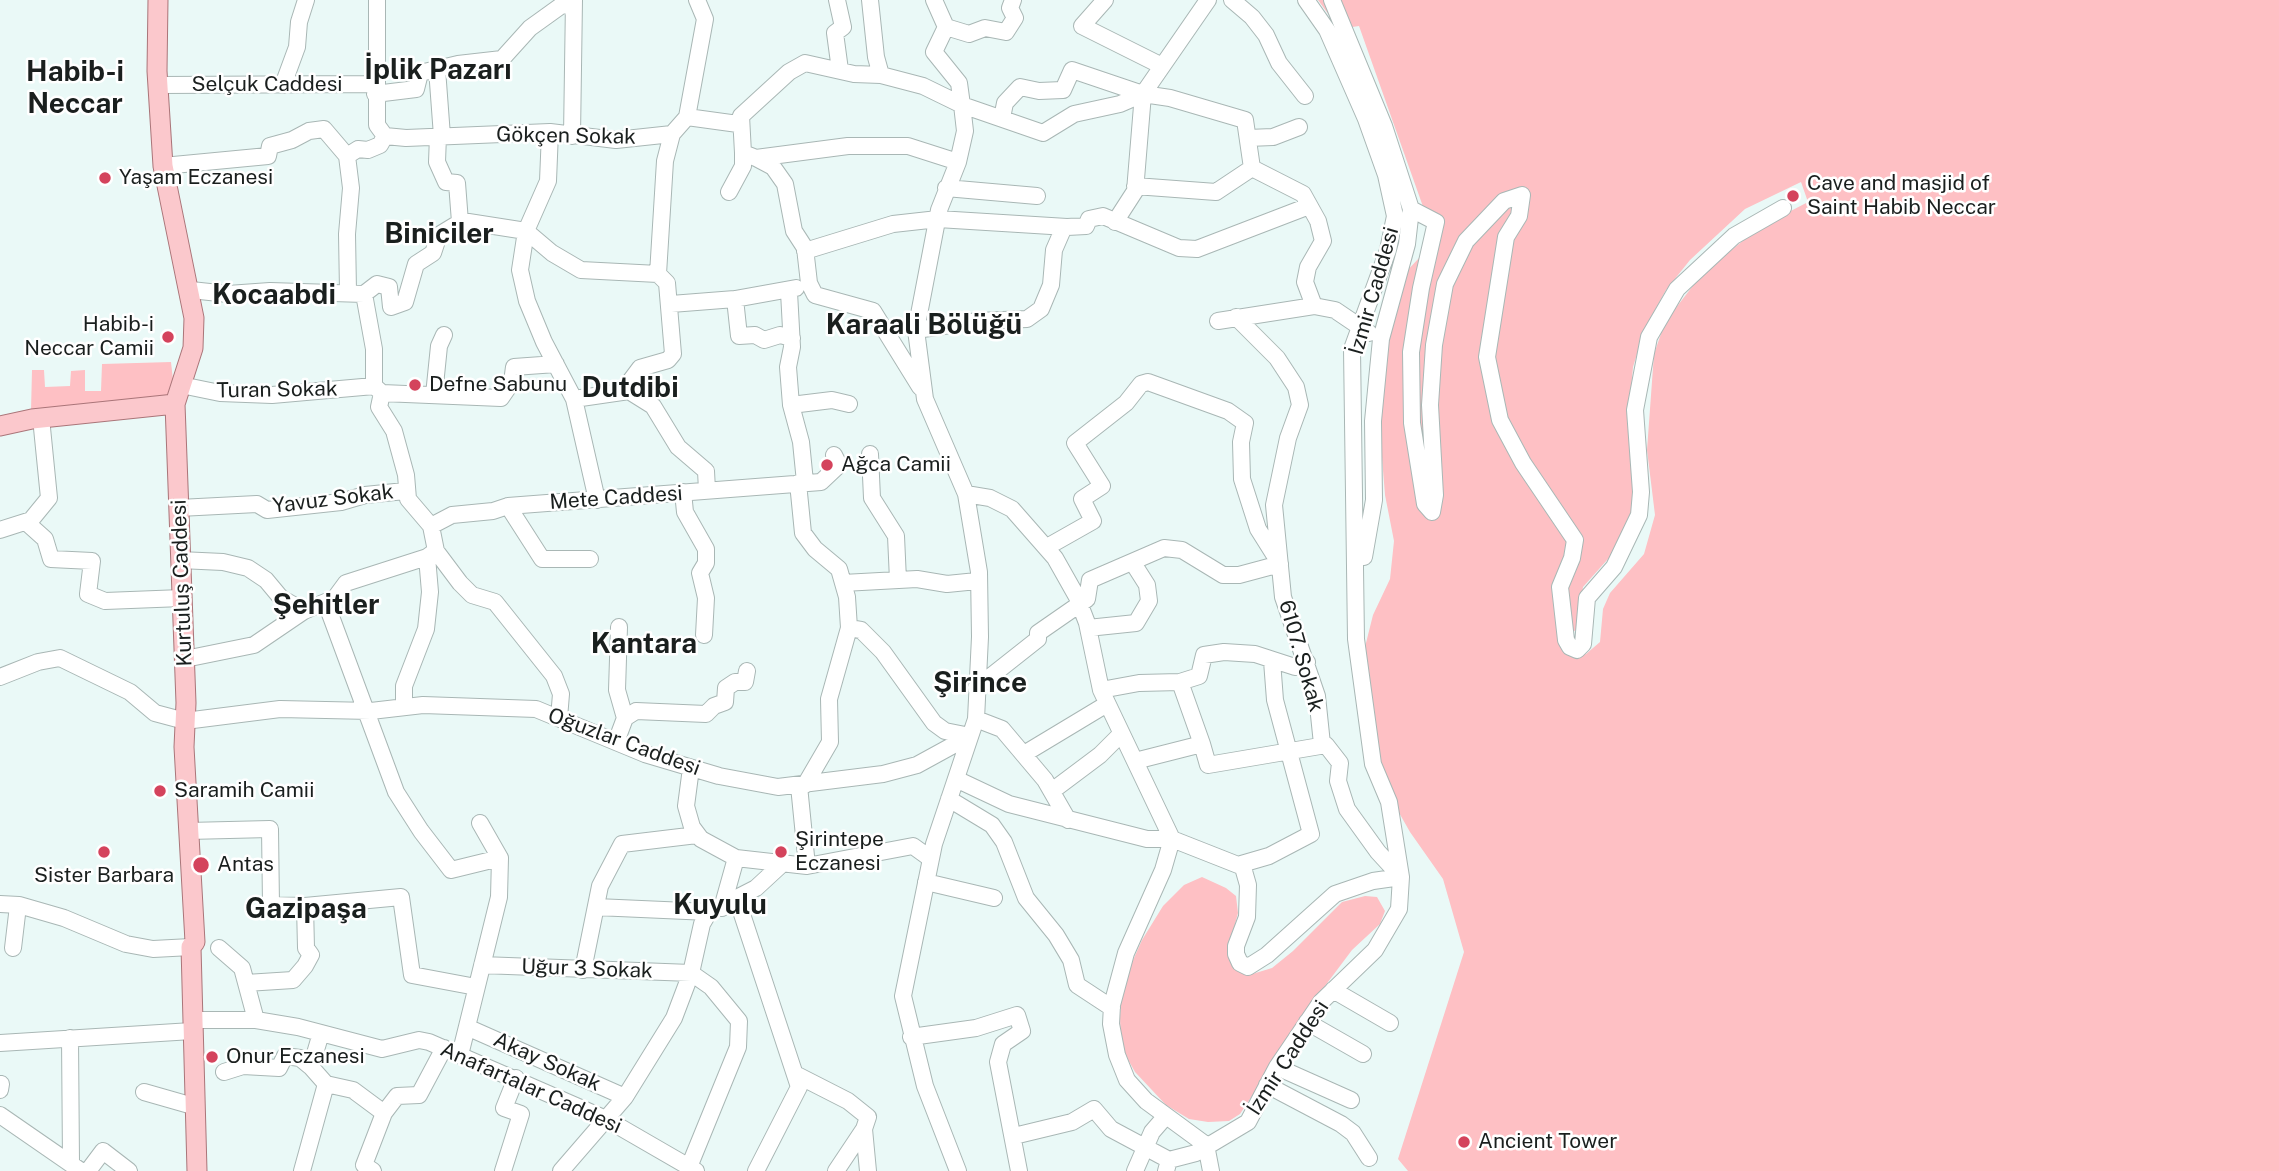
<!DOCTYPE html>
<meta charset="utf-8">
<style>
body{margin:0}
canvas{display:block;background:#eaf9f7}
</style>
<canvas width="2279" height="1171"></canvas>
<script>
const context = document.querySelector('canvas').getContext('2d');
context.lineJoin = 'round';
function fill(path, color) { context.fillStyle = color; context.fill(path, 'evenodd'); }
const shape = rows => new Path2D(rows.map(r => 'M' + r).join(''));
function strokePath(path, color, width, dash) { context.strokeStyle = color; context.lineWidth = width; context.lineCap = dash ? 'butt' : 'round'; context.setLineDash(dash || []); context.stroke(path); }
function write(font, color, halo, rows, align = 'center') {
  context.font = font + ' "Public Sans",sans-serif'; context.lineWidth = 5; context.setLineDash([]); context.textBaseline = 'middle'; context.strokeStyle = halo; context.fillStyle = color; for (const [text, x, y, turn = 0] of rows) {
    context.save(); context.translate(x, y); context.rotate((+turn || 0) * Math.PI / 180); context.textAlign = isNaN(turn) ? turn : align; if (halo) context.strokeText(text, 0, 0); context.fillText(text, 0, 0); context.restore();
  }
}
const green = shape([
 [1318,0,2279,0,2279,1171,1408,1171,1398,1159,1464,952,1443,879,1410,832,1381,781,1365,647,1373,615,1390,579,1394,541,1385,495,1380,432,1390,289,1419,258,1438,249,1359,26,1339,29],
 [1801,182,1808,202,1760,227,1729,252,1695,283,1665,322,1654,354,1647,450,1655,515,1644,554,1610,593,1603,609,1600,642,1586,654,1574,658,1564,653,1561,641,1577,629,1583,587,1616,550,1630,523,1633,502,1630,400,1633,367,1645,328,1666,290,1690,260,1745,209],
 [171,362,175,398,31,411,32,370,44,370,45,387,70,386,71,371,85,370,85,391,101,391,102,364],
 [1202,877,1226,888,1236,896,1238,913,1231,939,1240,963,1249,975,1272,968,1293,951,1342,902,1365,896,1377,897,1385,911,1380,924,1352,950,1325,986,1240,1114,1229,1121,1208,1122,1189,1119,1166,1105,1135,1072,1121,1047,1120,1018,1122,985,1142,940,1163,906,1184,885]
]);
const minor = shape([
 [377,0,377,125,385,136],
 [837,0,843,27,835,33,840,70],
 [870,0,876,57,881,75,923,86,962,105,965,131,958,162,939,210,916,330,925,399,966,494,979,572,980,637,976,719,934,844,903,996,925,1086,958,1171],
 [934,0,946,27,934,52,959,83,962,105,1043,133,1074,114,1120,104,1143,94,1170,98,1245,120,1252,168],
 [1105,0,1082,26,1162,66],
 [1232,0,1252,17,1266,35,1279,63,1305,96],
 [1332,0,1384,126,1411,209,1407,244,1381,339,1373,421,1374,500,1364,557],
 [946,27,969,34,985,28,1006,32,1015,18,1010,8,1013,0],
 [437,69,442,136],
 [159,85,375,84],
 [283,85,297,47,299,22,306,0],
 [375,94,416,89,420,73,458,64,502,59,530,28,562,5,573,7],
 [1143,94,1208,0],
 [741,116,743,153,756,158,848,146,908,146,958,162],
 [687,117,705,19,697,0],
 [1002,118,1005,103,1020,87,1039,91,1063,90,1072,70,1143,94],
 [550,132,548,181,526,231,520,270,527,301,544,342,574,399,597,500],
 [385,136,406,138,550,132,616,140,672,134,687,117,738,124,741,116,789,72,805,63,854,74,881,75],
 [438,136,437,162,446,182,457,183,460,222],
 [572,136,574,0],
 [1248,138,1273,137,1299,127],
 [347,156,351,188,347,234,348,291],
 [756,158,773,167,785,184,794,231,805,248,809,283,815,295,873,311,920,387],
 [163,166,268,156,270,146,292,140,309,131,324,129,347,156,358,149,368,150,380,145,385,136],
 [1135,186,1216,192,1252,168,1303,194,1318,221,1323,241,1308,267,1305,282,1314,306],
 [946,188,1037,196],
 [729,192,743,166,743,153],
 [1411,209,1436,222,1421,288,1411,352,1412,423,1425,504,1432,512,1435,495,1430,405,1434,345,1445,284,1466,241,1504,201,1522,195,1519,216,1506,237,1487,357,1500,420,1523,463,1575,540,1572,558,1560,587,1566,640,1570,647,1577,650,1583,644,1587,598,1614,567,1639,515,1641,492,1635,410,1649,337,1677,289,1734,236,1783,208],
 [1115,222,1135,191,1143,94],
 [805,251,893,224,938,219,1067,227,1086,226,1089,219,1103,216,1179,248,1197,249,1309,206],
 [191,290,228,294,270,291,364,294,377,284,389,287,391,307,405,302,416,264,433,253,439,235,462,221,526,231,552,253,581,270,658,274],
 [789,292,792,347,788,367,791,405,801,442,805,482],
 [364,294,374,349,374,386,382,393,379,407,394,431,406,475,408,499,431,526,436,551,460,583,472,595,495,602,554,676,561,694,559,718],
 [735,299,739,336,755,335,764,340,780,335,792,338],
 [671,304,735,299,796,288],
 [1236,317,1277,358,1296,387,1300,405,1288,438,1274,505,1283,597,1317,696,1322,744,1326,745],
 [1218,321,1314,306,1335,310,1369,333],
 [916,330,978,321,1027,319,1041,309,1051,285,1054,250,1064,227],
 [181,385,220,393,272,395,374,386],
 [629,391,631,380,640,368,668,360,673,354,667,283,658,274,665,161,672,134],
 [382,393,501,398,512,382,514,367,556,364],
 [434,395,439,346,444,335],
 [574,399,629,391,653,406,678,447,706,471,707,490],
 [791,405,832,400,849,404],
 [870,454,872,498,896,536,898,580],
 [798,483,803,533,815,549,839,569,847,597,849,628,861,630,883,652,934,723,945,731,970,736],
 [683,492,685,512,706,549,706,563,700,573,706,598,704,635],
 [966,494,990,498,1012,509,1055,558,1077,597,1087,623,1101,690,1172,839,1163,870,1126,953,1112,1005,1111,1024,1117,1055,1127,1080,1146,1101,1206,1145,1211,1171],
 [508,506,542,559,590,559],
 [179,508,257,504,267,510,341,502,365,495,405,491],
 [26,522,45,539,51,559,92,561,88,594,105,601,182,598],
 [431,526,452,515,493,511,508,506,821,482,839,465,834,455],
 [0,530,31,520,49,498,41,418],
 [1047,547,1093,521,1082,499,1102,486,1075,443,1126,403,1141,384,1148,382,1228,411,1245,423,1241,442,1242,479,1258,529,1280,564],
 [180,560,223,562,248,568,266,580,281,598,304,611],
 [843,583,917,579,947,584,977,581],
 [326,603,396,792,421,831,451,870,500,858],
 [619,627,617,690,625,718],
 [1088,628,1136,623,1149,601,1147,585,1133,563],
 [185,659,254,645,304,611,335,598,346,583,427,557],
 [0,677,38,662,60,658,130,692,155,713,185,721,280,709,371,711,423,705,536,709,645,754,719,776,778,787,883,774,917,765,970,736],
 [1180,682,1202,744],
 [976,688,1038,639,1038,633,1087,599,1090,580,1164,548,1182,550,1223,575,1239,575,1280,564],
 [1101,690,1139,683,1180,682,1199,676,1204,655,1224,652,1255,654,1295,667,1307,662],
 [404,706,404,686,426,629,430,592,427,557,434,552],
 [976,719,1002,729,1045,780,1068,820],
 [616,742,625,718,636,711,706,714,714,706,725,702,726,688,735,682,745,682,747,671],
 [1024,754,1107,704],
 [1135,761,1202,744,1208,765,1326,745,1340,763,1338,781,1347,809,1378,852,1401,877],
 [691,768,686,806,692,827,701,839,736,858,807,866,913,846,931,859],
 [956,779,1009,804,1147,839,1172,839,1238,865,1269,856,1311,834,1275,700,1272,661],
 [805,785,830,742,829,699,849,628],
 [799,786,807,866],
 [1052,791,1100,755,1121,734],
 [949,799,992,825,1004,842,1026,898,1056,935,1071,960,1077,985,1112,1008],
 [480,823,500,858],
 [188,831,270,829,271,905,305,906,401,897,412,975,476,987],
 [1242,864,1248,885,1247,917,1236,946,1236,954,1240,963,1248,967,1267,955,1335,894,1373,881,1401,877],
 [926,882,994,898],
 [737,899,799,1087,756,1171],
 [0,904,19,905,64,918,126,944,153,949,191,947],
 [596,907,709,912],
 [722,908,736,858],
 [13,948,18,906],
 [219,948,242,968,256,1020],
 [482,965,691,973,711,987,739,1021,738,1047,689,1167],
 [583,970,600,886,622,844,697,835],
 [246,983,293,980,305,966,311,955,306,948,305,906],
 [1333,990,1390,1023],
 [192,1020,256,1020,298,1027,382,1049,419,1040,429,1042,606,1119,696,1171],
 [1307,1022,1363,1054],
 [469,1028,625,1097],
 [321,1033,311,1067,326,1084,353,1090,384,1113,364,1165,373,1171],
 [911,1037,976,1028,1017,1015,1022,1031,1003,1044,998,1062,1019,1171],
 [70,1038,71,1163],
 [0,1043,192,1031],
 [460,1055,499,897,500,858],
 [1277,1067,1351,1100],
 [224,1072,243,1066,279,1068,285,1056,300,1058,311,1067],
 [797,1075,848,1101,868,1117,864,1129,868,1171],
 [1267,1085,1341,1124,1353,1133,1369,1158],
 [0,1090,1,1084],
 [144,1092,193,1106],
 [384,1113,397,1096,419,1095,444,1048],
 [0,1115,81,1171],
 [1014,1136,1072,1122,1094,1109,1111,1129,1169,1160],
 [88,1171,103,1151,129,1171],
 [302,1171,326,1084],
 [503,1171,521,1114,504,1108,516,1078],
 [561,1171,625,1097,674,1018,691,973,702,924,709,912,756,888,782,864],
 [836,1171,864,1129],
 [1135,1171,1152,1132,1165,1117],
 [1166,1171,1169,1160,1196,1153,1248,1122,1277,1067,1321,1002,1375,950,1399,909,1401,877,1389,802,1373,764,1356,639,1352,349,1388,250,1395,216,1386,175,1366,119,1327,30,1306,0]
]);
const major = shape([
 [158,0,157,71,163,166,194,318,193,348,175,404,186,703,184,747,195,942,191,947,197,1171],
 [0,426,32,419,175,404]
]);
const markers = [
 [105,178,7,"#d4435c"],
 [1793,196,7,"#d4435c"],
 [168,337,7,"#d4435c"],
 [415,385,7,"#d4435c"],
 [827,465,7,"#d4435c"],
 [160,791,7,"#d4435c"],
 [104,852,7,"#d4435c"],
 [781,852,7,"#d4435c"],
 [201,865,9,"#d4435c"],
 [212,1057,7,"#d4435c"],
 [1464,1142,7,"#d4435c"]
];
const streetNames = [
 ["Selçuk Caddesi",267,85],
 ["Gökçen Sokak",566,136,1],
 ["İzmir Caddesi",1374,291,-74],
 ["Turan Sokak",277,390,-1],
 ["Mete Caddesi",616,498,-4],
 ["Yavuz Sokak",333,499,-7],
 ["Kurtuluş Caddesi",182,583,-92],
 ["6107. Sokak",1301,656,74],
 ["Oğuzlar Caddesi",624,742,20],
 ["Uğur 3 Sokak",587,969,2],
 ["İzmir Caddesi",1288,1058,-57],
 ["Akay Sokak",547,1062,24],
 ["Anafartalar Caddesi",531,1088,24]
];
const poiNames = [
 ["Yaşam Eczanesi",119,178],
 ["Cave and masjid of",1807,184],
 ["Saint Habib Neccar",1807,208],
 ["Habib-i",154,325,"right"],
 ["Neccar Camii",154,349,"right"],
 ["Defne Sabunu",429,385],
 ["Ağca Camii",841,465],
 ["Saramih Camii",174,791],
 ["Şirintepe",795,840],
 ["Eczanesi",795,864],
 ["Antas",217,865],
 ["Sister Barbara",104,876,"center"],
 ["Onur Eczanesi",226,1057],
 ["Ancient Tower",1478,1142]
];
const districtNames = [
 ["İplik Pazarı",438,70],
 ["Habib-i",75,72],
 ["Neccar",75,104],
 ["Biniciler",439,234],
 ["Kocaabdi",274,295],
 ["Karaali Bölüğü",924,325],
 ["Dutdibi",630,388],
 ["Şehitler",326,605],
 ["Kantara",644,644],
 ["Şirince",980,683],
 ["Kuyulu",720,905],
 ["Gazipaşa",306,909]
];
fill(green, '#fec0c4');
strokePath(minor, '#a9b7b5', 18);
strokePath(major, '#aa7579', 21);
strokePath(minor, '#fff', 16);
strokePath(major, '#fbc8cc', 19);
for (const [x, y, r, color] of markers) { const dot = new Path2D(); dot.arc(x, y, r, 0, 2 * Math.PI); context.fillStyle = color; context.fill(dot); strokePath(dot, '#fff', 2.5); }
write('21px', '#1a1f1e', '#fff', streetNames);
write('21px', '#1a1f1e', '#fff', poiNames, 'left');
write('bold 28px', '#1a1f1e', '#fff', districtNames);
</script>
